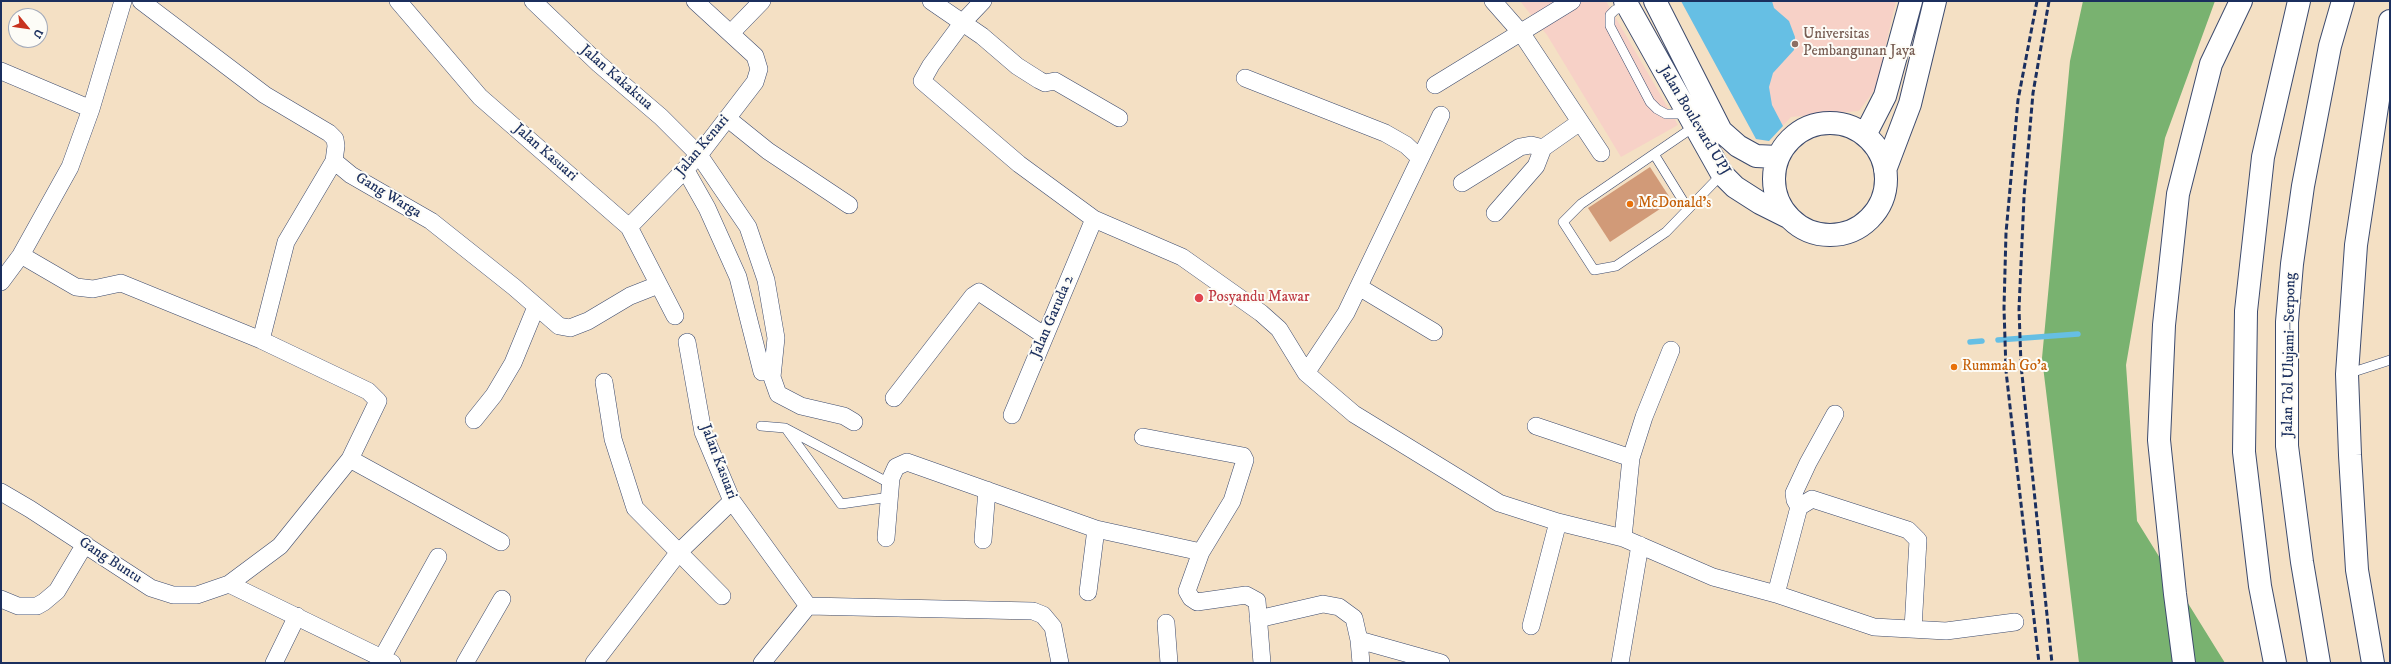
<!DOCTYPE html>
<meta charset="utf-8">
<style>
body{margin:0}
#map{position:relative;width:2391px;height:664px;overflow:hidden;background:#f4e0c4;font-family:"IM FELL DW Pica",serif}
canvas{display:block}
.frame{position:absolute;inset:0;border:2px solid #1b2f5e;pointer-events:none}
.north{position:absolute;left:8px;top:8px;width:40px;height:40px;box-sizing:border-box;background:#fdfcf7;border:1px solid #a3aaba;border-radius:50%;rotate:119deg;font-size:11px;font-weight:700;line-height:16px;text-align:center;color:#1b2f5e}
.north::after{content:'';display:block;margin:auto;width:14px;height:18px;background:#c8321e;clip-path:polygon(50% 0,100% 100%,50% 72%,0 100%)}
</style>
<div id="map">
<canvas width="2391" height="664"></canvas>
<div class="frame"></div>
<div class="north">U</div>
</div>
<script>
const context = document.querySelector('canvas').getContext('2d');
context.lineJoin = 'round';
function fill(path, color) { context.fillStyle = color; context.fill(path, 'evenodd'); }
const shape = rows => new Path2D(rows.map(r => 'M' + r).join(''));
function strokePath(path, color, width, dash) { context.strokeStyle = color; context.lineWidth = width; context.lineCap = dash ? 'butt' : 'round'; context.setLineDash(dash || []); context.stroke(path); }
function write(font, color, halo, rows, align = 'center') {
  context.font = font + ' "IM FELL DW Pica",serif'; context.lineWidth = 4; context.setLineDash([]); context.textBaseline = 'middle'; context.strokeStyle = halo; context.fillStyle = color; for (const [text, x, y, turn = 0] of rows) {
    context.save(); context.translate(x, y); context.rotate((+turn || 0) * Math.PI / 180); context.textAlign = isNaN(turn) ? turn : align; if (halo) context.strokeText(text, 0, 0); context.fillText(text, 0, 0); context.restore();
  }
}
const built = shape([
 [1520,1,1606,1,1678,125,1621,157,1547,35],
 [1681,1,1896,1,1876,88,1859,111,1791,117,1769,141,1756,139]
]);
const forest = shape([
 [2083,1,2215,1,2165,138,2126,365,2137,521,2225,663,2079,663,2042,358,2070,61]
]);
const water = shape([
 [1681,1,1772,1,1774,8,1789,21,1795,37,1794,50,1773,73,1769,87,1772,105,1783,126,1769,141,1756,139]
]);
const stream = shape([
 [1998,340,2078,334],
 [1970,342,1982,341]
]);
const building = shape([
 [1650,167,1672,201,1610,242,1588,208]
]);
const lane = shape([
 [1627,5,1615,10,1610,15,1610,26,1650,102,1657,109,1666,114,1687,114],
 [1695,126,1581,204,1563,222,1594,270,1616,266,1666,232,1722,174],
 [1654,154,1688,209],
 [2347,374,2390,360],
 [761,426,785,428,891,484],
 [787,430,841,504,890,497]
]);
const street = shape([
 [141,1,265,95,329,133,335,139,336,146,334,161,351,175,431,221,514,287,559,326,570,328,588,321,630,296,658,285],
 [398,1,480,97,629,227,675,316],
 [533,1,599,64,661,117,699,155,748,227,766,280,776,338,772,377,778,394,801,406,844,416,854,422],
 [931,1,982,36,1017,66,1039,80,1045,83,1055,81,1119,118],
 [983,1,963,22,931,65,922,81,1019,164,1094,219,1182,257,1261,313,1279,329,1306,373,1354,414,1499,503,1558,522,1623,538,1713,577,1776,594,1874,627,1946,631,2015,622],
 [1493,1,1522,34,1601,153],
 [731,33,762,1],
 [1,71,91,109],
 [1245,78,1385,133,1406,145,1420,158],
 [1435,85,1572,1],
 [727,118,768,151,849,205],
 [685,169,707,208,738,277,762,372],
 [1462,183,1520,147,1531,145,1543,148],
 [1495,213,1536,166,1543,148,1580,122],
 [629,227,699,155,755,82,759,69,755,56,695,1],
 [1,282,21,255,70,167,91,109,123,1],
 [1359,287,1434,332],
 [261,340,286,242,334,161],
 [687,342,703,432,732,501,808,606],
 [1306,373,1346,313,1441,115],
 [604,382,613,439,635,508,722,596],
 [894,398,973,296,979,292,1045,336],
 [1012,415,1094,219],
 [474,420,494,395,513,363,536,307],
 [1536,426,1631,458],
 [1143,437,1243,456,1245,460,1232,501,1201,552,1187,591,1191,598,1197,602,1246,595,1257,601,1262,663],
 [350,459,501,542],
 [1,492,30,509,151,588,173,595,197,595,229,584,280,546,350,459,378,401,368,391,261,340,121,283,93,289,76,287,21,255],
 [1799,507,1795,500,1794,493,1808,463,1835,414],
 [886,538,891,478,896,467,907,462,1096,529,1201,552],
 [1623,538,1631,458,1644,417,1671,350],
 [983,540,987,490],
 [229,584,392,663],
 [1088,592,1096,529],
 [1776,594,1799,507,1812,499,1908,530,1918,540,1913,629],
 [1,599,18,606,37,606,44,602,57,591,85,544],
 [808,606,1033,611,1043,615,1053,627,1060,663],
 [1258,619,1323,604,1339,607,1354,618,1359,640,1361,663],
 [1166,623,1169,663],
 [1531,626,1558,522],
 [1359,640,1441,663],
 [382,658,438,557],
 [274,663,297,616],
 [465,663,502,599],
 [594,663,679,552,732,501],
 [762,663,808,606],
 [1620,663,1640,545]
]);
const secondary = shape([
 [1625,1,1722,174,1735,187,1760,203,1788,217],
 [1655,1,1721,131,1738,146,1756,156,1778,157],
 '1774 179a56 56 0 1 1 112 0a56 56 0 1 1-112 0Z',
 [1865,135,1885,96,1911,1],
 [1885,170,1910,104,1935,1]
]);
const highway = shape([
 [2184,663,2175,594,2159,440,2164,325,2178,194,2211,64,2241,1],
 [2275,663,2260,586,2244,452,2246,311,2263,157,2299,1],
 [2319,663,2302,562,2287,446,2287,322,2292,264,2303,186,2330,46,2343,1],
 [2373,663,2357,570,2350,455,2347,374,2356,245,2390,21]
]);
const rail = shape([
 [2037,1,2018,100,2006,233,2004,308,2006,371,2039,663],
 [2049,1,2033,93,2024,197,2019,309,2021,365,2052,663]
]);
const markers = [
 [1795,44,4,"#8d6e63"],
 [1630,204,4,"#e8710a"],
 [1199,298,5,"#e0444e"],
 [1954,367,4,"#e8710a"]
];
const educationNames = [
 ["Universitas",1803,35],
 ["Pembangunan Jaya",1803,52]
];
const streetNames = [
 ["Jalan Kakaktua",616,78,41],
 ["Jalan Boulevard UPJ",1694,121,59],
 ["Jalan Kenari",703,146,-50],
 ["Jalan Kasuari",545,153,41],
 ["Gang Warga",388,196,31],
 ["Jalan Garuda 2",1053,317,-67],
 ["Jalan Tol Ulujami–Serpong",2290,355,-89],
 ["Jalan Kasuari",718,462,69],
 ["Gang Buntu",110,561,33]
];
const foodNames = [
 ["McDonald's",1638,204],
 ["Rummah Go'a",1962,367]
];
const healthNames = [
 ["Posyandu Mawar",1208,298]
];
fill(built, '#f7d1c7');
fill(forest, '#79b270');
fill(water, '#66bfe4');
strokePath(stream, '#66bfe4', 5.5);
fill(building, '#d19a78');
strokePath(lane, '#3c4a6d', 10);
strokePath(street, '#3c4a6d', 18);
strokePath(secondary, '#3c4a6d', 24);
strokePath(highway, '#3c4a6d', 24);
strokePath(lane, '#fff', 9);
strokePath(street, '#fff', 17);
strokePath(secondary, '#fff', 22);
strokePath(highway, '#fff', 22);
strokePath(rail, '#1b2f5e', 3, [6, 3]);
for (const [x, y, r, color] of markers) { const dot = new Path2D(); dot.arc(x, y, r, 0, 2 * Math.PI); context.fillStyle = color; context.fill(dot); strokePath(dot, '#fdfcf7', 1.5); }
write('15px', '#785e54', '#fdfcf7', educationNames, 'left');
write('15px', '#1b2f5e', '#fdfcf7', streetNames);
write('15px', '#c56008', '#fdfcf7', foodNames, 'left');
write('15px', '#be3a42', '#fdfcf7', healthNames, 'left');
</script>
